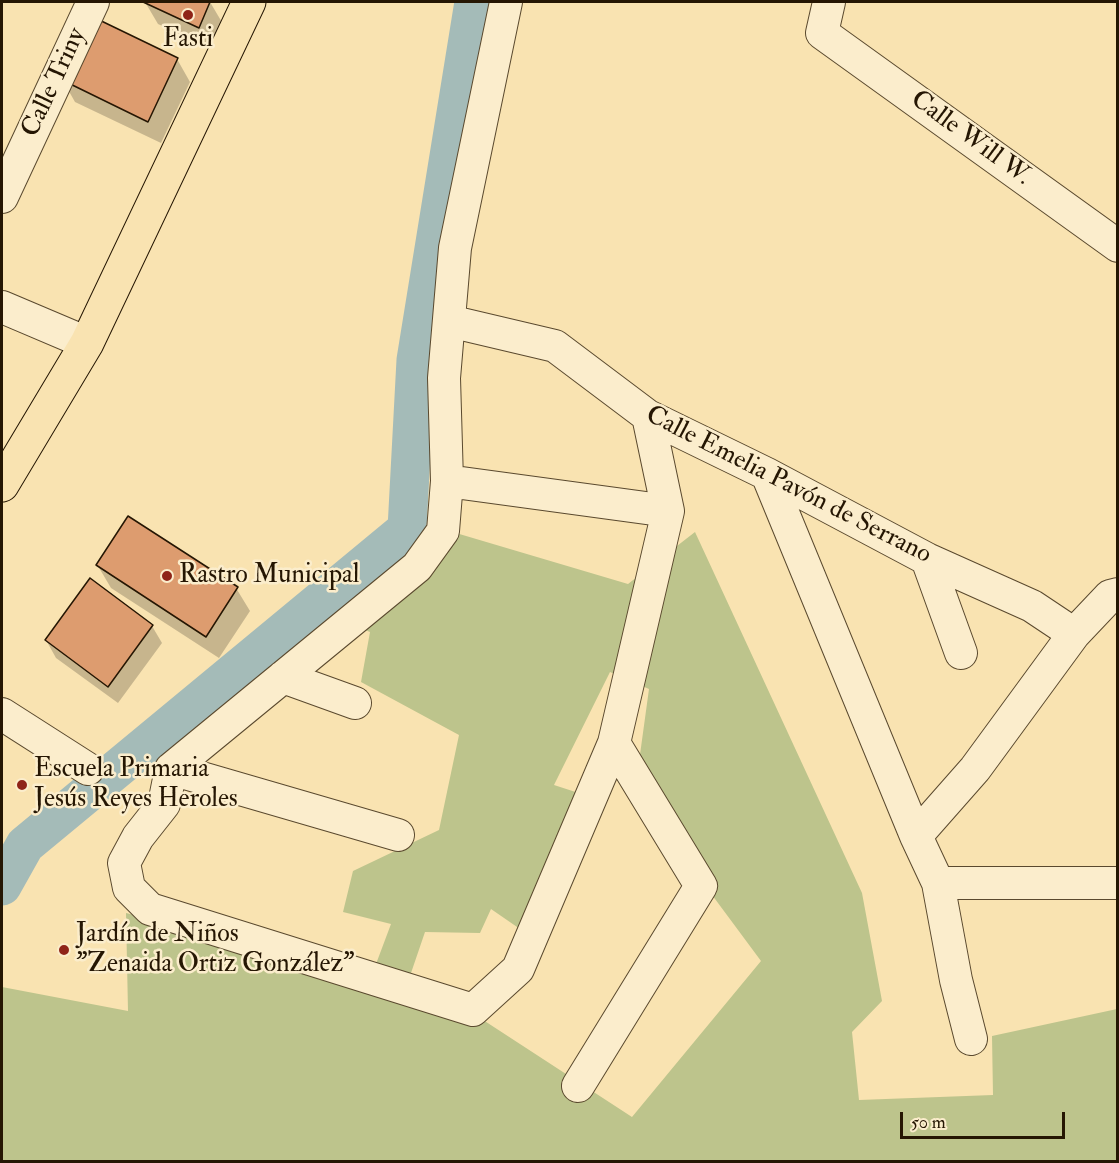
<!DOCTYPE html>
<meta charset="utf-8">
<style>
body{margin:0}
#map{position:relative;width:1119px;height:1163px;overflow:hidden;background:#f9e3b1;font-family:"IM FELL Double Pica",serif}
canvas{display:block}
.frame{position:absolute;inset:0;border:3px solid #251603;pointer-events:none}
.scale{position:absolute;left:900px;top:1112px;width:165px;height:27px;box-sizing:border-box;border:3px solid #251603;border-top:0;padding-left:8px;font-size:18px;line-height:21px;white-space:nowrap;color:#251603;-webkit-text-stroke:4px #fbedcc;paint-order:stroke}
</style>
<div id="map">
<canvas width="1119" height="1163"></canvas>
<div class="frame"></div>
<div class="scale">50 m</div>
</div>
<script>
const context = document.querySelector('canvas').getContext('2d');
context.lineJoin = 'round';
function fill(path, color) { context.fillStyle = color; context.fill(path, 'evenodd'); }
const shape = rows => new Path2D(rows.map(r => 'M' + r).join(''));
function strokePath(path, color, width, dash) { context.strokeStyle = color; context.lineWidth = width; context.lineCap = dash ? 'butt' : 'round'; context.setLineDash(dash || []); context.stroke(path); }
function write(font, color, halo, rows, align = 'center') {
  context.font = font + ' "IM FELL Double Pica",serif'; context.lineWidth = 5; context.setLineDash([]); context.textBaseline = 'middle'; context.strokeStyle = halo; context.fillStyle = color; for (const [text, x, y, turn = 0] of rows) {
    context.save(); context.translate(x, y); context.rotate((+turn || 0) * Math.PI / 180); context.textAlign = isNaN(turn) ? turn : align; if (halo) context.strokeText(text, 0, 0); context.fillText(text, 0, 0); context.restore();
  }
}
const green = shape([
 [429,525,628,584,695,532,862,893,882,1001,852,1032,859,1100,993,1095,992,1036,1117,1009,1117,1161,2,1161,2,987,128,1011,126,913,373,972,391,924,343,912,353,871,439,830,459,735,361,682,370,632,336,618],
 [610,672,649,689,635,791,761,961,632,1117,411,973,425,932,480,933,491,909,520,929,594,798,554,785]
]);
const shadow = shape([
 [145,2,210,2,223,24,212,50,158,24],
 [177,59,190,82,161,143,75,102,62,79],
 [98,566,236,588,250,611,219,658,111,588],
 [152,626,162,643,118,703,56,658,46,640]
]);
const river = shape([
 [2,886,25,845,407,529,416,360,474,2]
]);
const building = shape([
 [143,2,210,2,199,28,143,2],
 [91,16,178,58,148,122,60,79,91,16],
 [128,516,238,587,206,637,96,565,128,516],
 [90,578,153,625,108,687,45,640,90,578]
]);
const minor = shape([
 [506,2,455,248,444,378,447,481,443,531,417,567,171,769,164,804,138,837,124,863,129,888,150,909,473,1010,518,969,614,743,668,511,648,416],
 [829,2,822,33,1118,246],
 [2,197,93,2],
 [2,307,87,343],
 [449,321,555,346,648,416,767,474,927,559,1032,606,1074,634],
 [767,474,916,836,938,883,956,980,971,1039],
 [447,481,668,511],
 [927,559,961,653],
 [283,677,355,703],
 [2,714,88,769],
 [171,769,398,835],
 [916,836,975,769,1074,634,1110,596,1118,594],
 [938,883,1118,883],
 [578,1086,701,886,614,743]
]);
const major = shape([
 [2,485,87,343,249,2]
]);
const markers = [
 [188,15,6,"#8f2418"],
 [167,576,6,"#8f2418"],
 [22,785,6,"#8f2418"],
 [64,950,6,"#8f2418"]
];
const poiNames = [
 ["Fasti",188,40,"center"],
 ["Rastro Municipal",179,576],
 ["Escuela Primaria",34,770],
 ["Jesús Reyes Heroles",34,800],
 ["Jardín de Niños",76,935],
 ["\"Zenaida Ortiz González\"",76,965]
];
const streetNames = [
 ["Calle Triny",55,83,-65],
 ["Calle Will W.",970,139,36],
 ["Calle Emelia Pavón de Serrano",788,486,27]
];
fill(green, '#bdc48c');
fill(shadow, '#0003');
strokePath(river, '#a4bbb8', 39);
fill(building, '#dd9c6f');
strokePath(building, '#251603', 1.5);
strokePath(minor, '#5a492e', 34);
strokePath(major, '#251603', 35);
strokePath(minor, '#fbedcc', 32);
strokePath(major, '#f9e3b1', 33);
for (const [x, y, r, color] of markers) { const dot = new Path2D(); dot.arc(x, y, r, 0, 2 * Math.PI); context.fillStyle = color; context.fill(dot); strokePath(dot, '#fbedcc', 2); }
write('26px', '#251603', '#fbedcc', poiNames, 'left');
write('26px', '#251603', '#fbedcc', streetNames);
</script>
